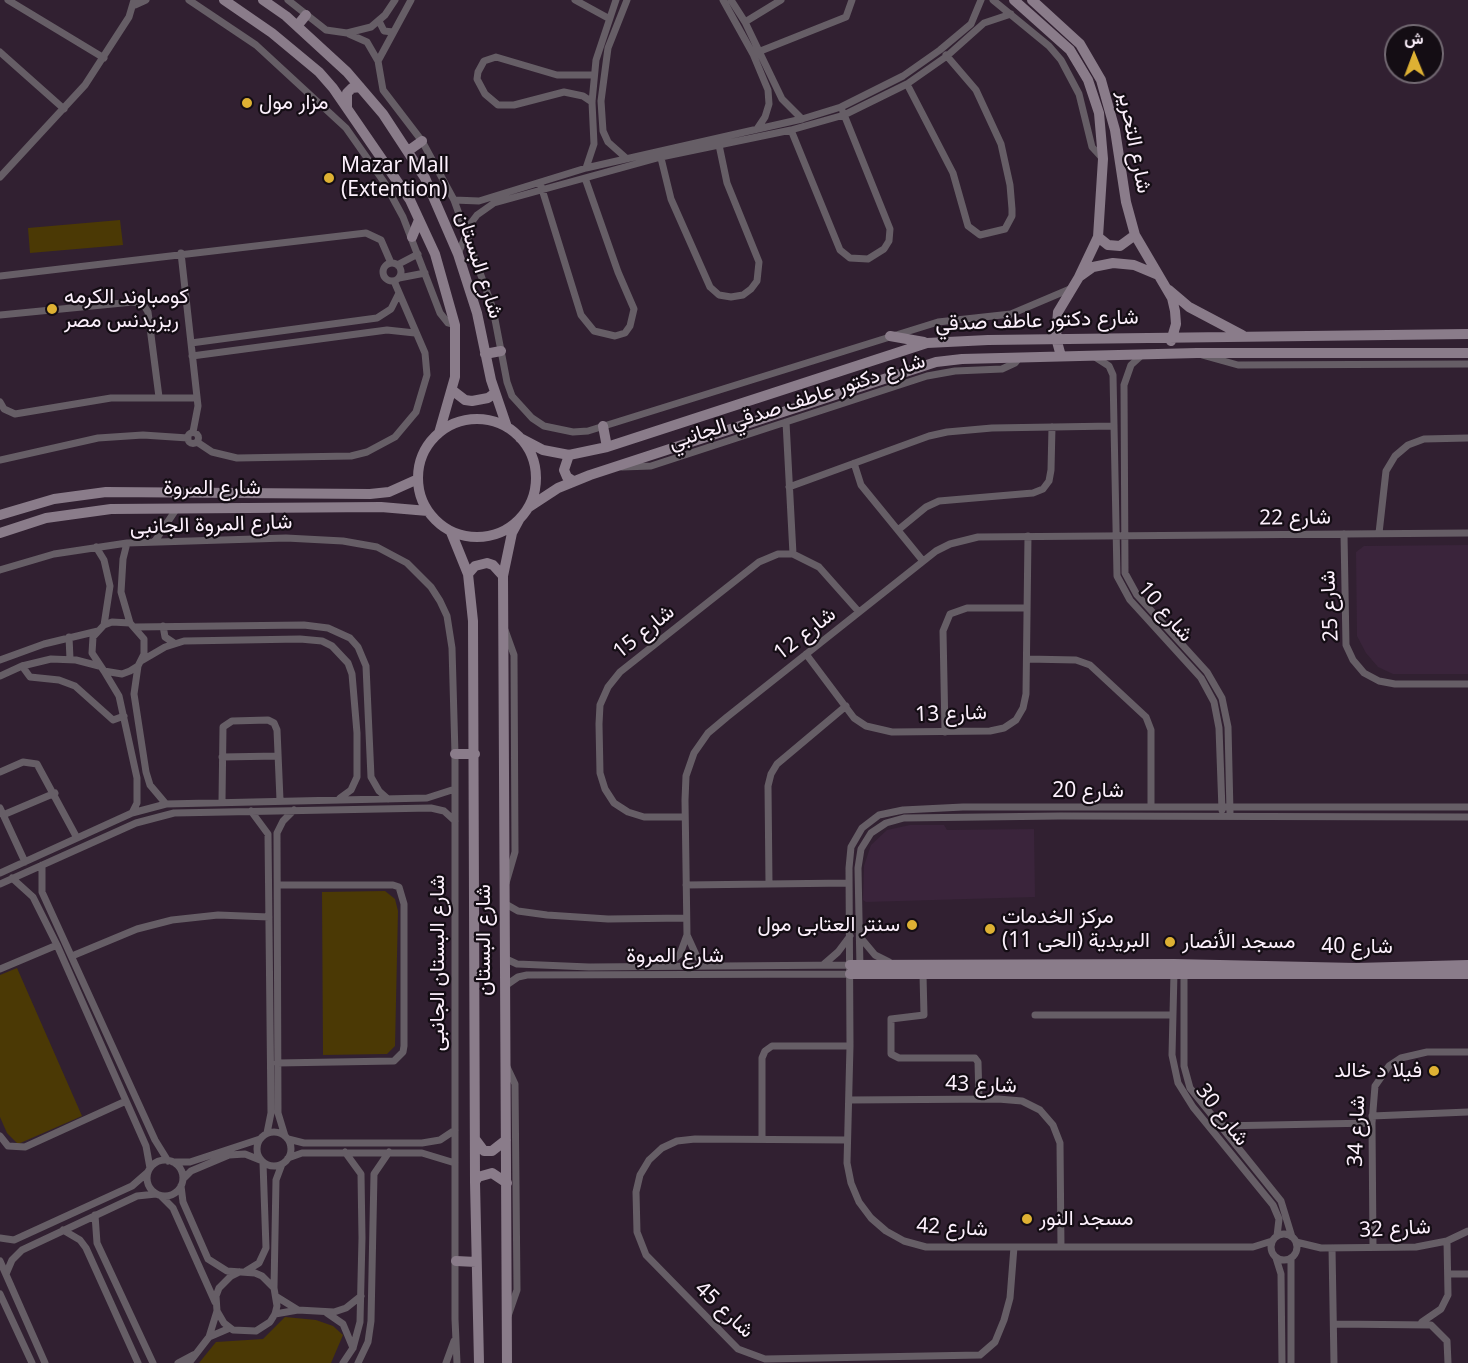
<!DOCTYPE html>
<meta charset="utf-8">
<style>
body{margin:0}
#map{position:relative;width:1468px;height:1363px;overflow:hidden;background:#312031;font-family:"Noto Sans",Vazirmatn,sans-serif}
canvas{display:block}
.north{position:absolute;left:1384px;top:24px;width:60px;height:60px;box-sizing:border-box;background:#140d14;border:2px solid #716871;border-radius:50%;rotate:359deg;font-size:16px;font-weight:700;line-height:24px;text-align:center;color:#fcf0fc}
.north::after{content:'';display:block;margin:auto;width:21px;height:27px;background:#deb133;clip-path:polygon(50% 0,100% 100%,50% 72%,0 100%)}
</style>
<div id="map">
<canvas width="1468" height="1363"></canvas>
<div class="north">ش</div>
</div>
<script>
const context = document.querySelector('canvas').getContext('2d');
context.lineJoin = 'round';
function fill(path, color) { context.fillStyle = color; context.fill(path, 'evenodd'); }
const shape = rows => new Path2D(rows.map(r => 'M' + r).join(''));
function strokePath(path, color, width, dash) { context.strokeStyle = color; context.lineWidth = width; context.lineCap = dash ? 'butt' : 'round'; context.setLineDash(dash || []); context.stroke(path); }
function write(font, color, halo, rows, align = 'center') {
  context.font = font + ' "Noto Sans",Vazirmatn,sans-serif'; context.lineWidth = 4.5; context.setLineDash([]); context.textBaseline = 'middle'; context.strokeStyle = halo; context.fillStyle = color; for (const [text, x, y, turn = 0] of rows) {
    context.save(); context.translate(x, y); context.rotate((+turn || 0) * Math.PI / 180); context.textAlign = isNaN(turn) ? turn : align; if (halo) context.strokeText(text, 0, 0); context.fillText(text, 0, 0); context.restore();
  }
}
const built = shape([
 [1468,545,1468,674,1393,674,1378,667,1366,653,1357,636,1356,552,1364,546],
 [910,825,944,825,947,830,1034,829,1035,897,866,902,863,900,864,866,871,845,887,830]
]);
const green = shape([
 [120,220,123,245,30,253,28,228],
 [385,891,395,899,398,911,395,1046,387,1054,323,1055,322,892],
 [17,968,82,1116,18,1144,7,1133,0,1117,0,975],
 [285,1317,316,1320,333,1326,343,1335,331,1363,199,1363,216,1342,263,1339]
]);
const street = shape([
 [8,0,104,58],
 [189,0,256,45,346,128,384,182,403,217,440,313,448,323,455,325],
 [288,0,326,30,347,33,371,27,385,15,395,0],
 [411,0,378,61,383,90,422,141,454,200,493,309,507,382,512,396,532,418,544,426,573,432,588,431,938,322,1011,314,1070,289],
 [575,0,608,18],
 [723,0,753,54,768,90,769,104,765,117,757,129],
 [731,0,745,22,782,99,802,119],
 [993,0,1049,46,1061,60,1079,94,1092,147,1103,159],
 [135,5,146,0],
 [379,21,384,31,393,32],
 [745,22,781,0],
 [349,34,367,42,378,61],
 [0,52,64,109],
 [758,52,846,17,852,0],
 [907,84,953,173,968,226,980,235,1005,229,1012,216,1012,209,1010,185,1001,144,976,90,946,55],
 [592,102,583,96,564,92,514,105,498,105,485,94,477,79,478,72,484,61,496,57,557,75,594,75],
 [791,130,840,250,850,258,868,259,884,249,889,241,890,229,843,112],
 [660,154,671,199,710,287,719,295,731,297,743,295,751,289,757,281,759,262,727,183,719,145],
 [626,158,608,142,603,131,601,101,608,48,627,0],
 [586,168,594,144,592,102,596,60,616,0],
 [0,177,85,85,129,17,134,0],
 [541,186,581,315,594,331,615,336,625,333,630,326,634,309,618,272,585,178],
 [454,200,479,201,586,168,802,119,841,107,903,76,940,50,971,24,981,0],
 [181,253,198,406,193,432],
 [458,254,471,223,477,215,494,203,661,157,791,130,844,115,907,84,947,56,984,23,1011,14],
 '383 272a9 9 0 1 1 18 0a9 9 0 1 1-18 0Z',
 [397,265,418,254],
 [0,276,366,233,381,240,391,263],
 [399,278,425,273],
 [0,315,133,302,143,304,148,312,159,397],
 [191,343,377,318,391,309,398,295],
 [1142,355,1131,365,1124,385,1125,573,1137,595,1207,672,1222,698,1228,727,1230,812],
 [1202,355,1238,365,1468,364],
 [192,356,387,330,415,333],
 [1095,357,1109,366,1113,375,1117,576,1130,600,1201,678,1214,702,1219,728,1222,810],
 [0,402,4,409,15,414,111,398,195,398],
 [786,422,793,554],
 '187.5 438a5.5 5.5 0 1 1 11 0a5.5 5.5 0 1 1-11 0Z',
 [197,442,212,452,237,458,351,456,367,452,395,437,416,412,427,375,425,353,394,281],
 [0,460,98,438,143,435,188,438],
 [854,463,861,485,923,561],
 [622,467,651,466,927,376,955,371,1002,369,1015,363,1019,358],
 [789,487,929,436,947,432,992,428,1114,426],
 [898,530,926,507,939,501,1033,493,1043,489,1049,481,1051,470,1052,427],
 [1379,533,1386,471,1395,456,1408,445,1424,439,1468,438],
 [1344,534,1346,645,1353,660,1364,673,1379,681,1395,684,1468,684],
 [155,541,177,508],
 [127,543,123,559,121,592,130,623,144,639,144,654,138,666,130,671,122,674,104,671,92,653,93,637,104,625,112,622,130,623],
 [96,547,104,560,110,586,104,625],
 [0,570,54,554,127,543,286,538,343,541,377,547,407,563,431,587,440,601,447,616,452,648,455,754,455,1319,457,1363],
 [163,626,165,637,174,643],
 [135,627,304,625,328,628,350,638,358,647,366,666,371,777,379,791,388,799],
 [505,630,514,655,515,852,506,883],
 [69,637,70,659],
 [806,654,854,718,866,726,892,732,990,731,1004,728,1016,720,1023,708,1026,694,1028,536],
 [1027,659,1076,660,1090,665,1146,717,1151,730,1151,807],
 [0,660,44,644,98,631],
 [141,661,165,647,184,641,300,639,322,641,332,646,348,663,352,674,357,733,357,777,351,790,340,798],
 [22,666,30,677,59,680,75,686,113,720,124,716],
 [138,666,134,694,146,772,150,785,166,804],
 [104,671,119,696,137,778,137,803,132,813],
 [0,676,22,666,51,659,76,660,99,666],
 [945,732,943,631,950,614,967,608,1027,608],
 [222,757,278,756],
 [0,772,23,762,37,764,77,838],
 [222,801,223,727,232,721,268,720,274,723,277,730,280,800],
 [0,808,25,862],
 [251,811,268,834,271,1113,267,1133],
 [3,815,55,793],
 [685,817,644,817,628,812,614,803,605,789,600,773,599,724,600,705,608,687,620,672,759,562,778,554,793,554,819,567,859,612],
 [42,865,42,892,155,1140,168,1161],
 [0,873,132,813,166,804,427,798,455,789],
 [12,878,33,897,57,945,146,1146,150,1168],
 [0,884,136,823,174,813,431,808,444,811,455,821],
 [769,884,768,786,771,774,777,764,846,706],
 [686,885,849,883],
 [504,903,518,911,547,915,608,919,686,918],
 [687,935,697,957,707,965],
 [860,937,875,955,889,962],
 [72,956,137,929,172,920,218,915,269,917],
 [504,958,517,964,589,967,850,965],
 [668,965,680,954,687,935,685,800,686,776,694,753,708,733,727,717,936,551,950,544,978,537,1468,533],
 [823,965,838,952,850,936],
 [860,968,858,868,861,849,871,833,886,823,904,818,1060,816,1468,817],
 [0,969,57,945],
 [1184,971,1184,1066,1190,1088,1281,1201,1292,1237],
 [1174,973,1172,1055,1178,1083,1193,1107,1273,1205,1279,1219,1277,1236],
 [923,975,924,1015,891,1019,891,1054,899,1058,975,1058,978,1062,979,1099],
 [505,986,518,977,527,975,850,974],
 [1035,1015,1173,1015],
 [277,1063,394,1061,403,1052,404,1046,404,904,399,887,393,885,279,885],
 [507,1067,515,1084,517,1290,508,1316],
 [849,1100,998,1099,1022,1101,1040,1110,1053,1125,1060,1143,1061,1247],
 [1372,1116,1468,1112],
 [1219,1126,1372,1123],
 '257 1149a17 17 0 1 1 34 0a17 17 0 1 1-34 0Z',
 [0,1136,8,1146,25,1147,126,1101],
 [285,1136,278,1113,277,833,283,821,294,810],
 [288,1139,304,1143,422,1143,440,1140,455,1130],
 [762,1139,762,1058,765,1051,772,1046,850,1046],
 [847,1140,695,1139,677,1141,662,1148,649,1160,640,1175,636,1192,637,1232,646,1255,738,1349,765,1359,980,1355,995,1342,1004,1320,1010,1298,1014,1247],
 [288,1158,302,1153,422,1153,455,1163],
 '147 1178a18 18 0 1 1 36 0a18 18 0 1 1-36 0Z',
 [173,1162,190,1162,260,1139],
 [183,1179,191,1171,229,1155,245,1154,260,1160],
 [181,1186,183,1202,208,1259,227,1271,255,1273,262,1276,274,1288,277,1306,275,1314,270,1322,256,1331,233,1330,224,1323,217,1311,216,1296,219,1288,231,1276,239,1272],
 [161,1196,173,1208,215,1302],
 [95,1215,97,1243,153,1363],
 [63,1230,80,1240,86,1248,138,1363],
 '1271 1247a13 13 0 1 1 26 0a13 13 0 1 1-26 0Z',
 [0,1238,14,1240,132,1186,148,1172],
 [1272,1241,1253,1247,926,1247,904,1241,886,1231,871,1218,859,1202,851,1183,847,1163,850,1046,849,868,851,847,862,828,879,815,903,810,963,807,1468,807],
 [1296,1242,1321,1248,1416,1247,1447,1241,1468,1231],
 [1373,1247,1372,1123,1375,1086,1389,1066,1401,1058,1427,1052,1468,1052],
 [1332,1248,1334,1363],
 [1276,1258,1281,1274,1282,1363],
 [1291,1259,1291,1363],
 [0,1261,45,1363],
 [246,1271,259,1263,266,1248,263,1163],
 [6,1274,12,1260,22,1250,137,1196,156,1194],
 [1448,1274,1468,1274],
 [274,1288,276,1180,282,1164],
 [0,1294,32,1363],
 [277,1297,298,1310],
 [327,1313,343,1324,353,1348],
 [275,1314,298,1310,334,1312,346,1308,361,1296],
 [1422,1322,1441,1309,1448,1295,1447,1241],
 [1334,1324,1431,1325,1447,1341,1448,1363],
 [209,1337,230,1328],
 [178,1363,193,1355],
 [189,1363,209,1337,217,1311],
 [343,1363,353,1348,360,1322,362,1238,361,1174,345,1152],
 [358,1363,368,1342,371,1321,374,1174,389,1152],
 [446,1363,454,1341]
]);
const secondary = shape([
 [224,0,272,33,319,72,333,88,410,200,435,254,455,325,455,377,439,433],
 [263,0,286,16,347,72,383,114,425,178,458,254,477,313,491,380,507,427],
 [1014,0,1070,50,1088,80,1099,113,1103,159,1098,237,1079,277],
 [1032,0,1080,44,1101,80,1115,130,1126,202,1135,235,1172,298,1175,311,1176,324,1171,341],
 [297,26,306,15],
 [347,107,347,93,352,88,360,87],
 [408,151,422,141],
 [412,237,419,220],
 [1098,237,1108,245,1120,246,1135,235],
 [1169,290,1189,307,1242,335],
 [890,336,924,342],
 [485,354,501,351],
 [1061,356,1056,338,1058,312,1079,277,1093,267,1113,263,1134,265,1158,275],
 [452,390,465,400,472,401,488,398,495,393],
 '418 478a59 59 0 1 1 118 0a59 59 0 1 1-118 0Z',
 [603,426,607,447],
 [520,438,543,450,569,455,607,447,927,343,988,340,1468,334],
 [569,455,564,470,567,477,573,481],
 [529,507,558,488,590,475,936,362,962,359,1197,353,1468,353],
 [0,515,54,499,106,492,370,494,389,492,418,479],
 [451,532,468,574,473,621,475,1182,479,1363],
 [0,533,46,518,111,509,381,507,428,511],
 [468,574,475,566,487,563,493,565,503,576],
 [455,754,475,754],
 [850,965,1174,964,1356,968,1468,965],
 [850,974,1468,974],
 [475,1139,484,1151,492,1151,506,1140],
 [475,1182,478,1177,492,1173,507,1183],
 [456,1261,476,1262],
 [507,1363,503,576,512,533,519,520]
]);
const markers = [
 [247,103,6,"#deb133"],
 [329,178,6,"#deb133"],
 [52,309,6,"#deb133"],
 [912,925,6,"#deb133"],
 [990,929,6,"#deb133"],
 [1170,942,6,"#deb133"],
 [1434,1071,6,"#deb133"],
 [1027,1219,6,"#deb133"]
];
const poiNames = [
 ["مزار مول",259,103],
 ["Mazar Mall",341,166],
 ["(Extention)",341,190],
 ["كومباوند الكرمه",64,297],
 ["ريزيدنس مصر",64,321],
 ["مركز الخدمات",1002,917],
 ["البريدية (الحى 11)",1002,941],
 ["سنتر العتابى مول",900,925,"right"],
 ["مسجد الأنصار",1182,942],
 ["فيلا د خالد",1422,1071,"right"],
 ["مسجد النور",1039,1219]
];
const streetNames = [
 ["شارع التحرير",1134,142,79],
 ["شارع البستان",479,265,72],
 ["شارع دكتور عاطف صدقي",1037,321,-2],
 ["شارع دكتور عاطف صدقي الجانبي",797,402,-18],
 ["شارع المروة",212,488],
 ["شارع 22",1295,518,-1],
 ["شارع المروة الجانبى",211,525,-2],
 ["شارع 25",1330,606,-93],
 ["شارع 10",1165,612,49],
 ["شارع 15",644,632,-39],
 ["شارع 12",805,634,-38],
 ["شارع 13",951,714,-2],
 ["شارع 20",1088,791],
 ["شارع البستان",484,940,-90],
 ["شارع 40",1357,947],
 ["شارع المروة",675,956],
 ["شارع البستان الجانبى",438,963,-90],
 ["شارع 43",981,1085,2],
 ["شارع 30",1222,1115,52],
 ["شارع 34",1357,1131,-88],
 ["شارع 42",952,1228,3],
 ["شارع 32",1395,1229,-3],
 ["شارع 45",724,1310,43]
];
fill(built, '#3a243b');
fill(green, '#4b3905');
strokePath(street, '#665e66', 7);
strokePath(secondary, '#8a7c8a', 10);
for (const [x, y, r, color] of markers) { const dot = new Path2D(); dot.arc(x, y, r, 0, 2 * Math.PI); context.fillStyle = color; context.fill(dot); strokePath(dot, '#140d14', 2); }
write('21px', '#fcf0fc', '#140d14', poiNames, 'left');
write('21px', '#fcf0fc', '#140d14', streetNames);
</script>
